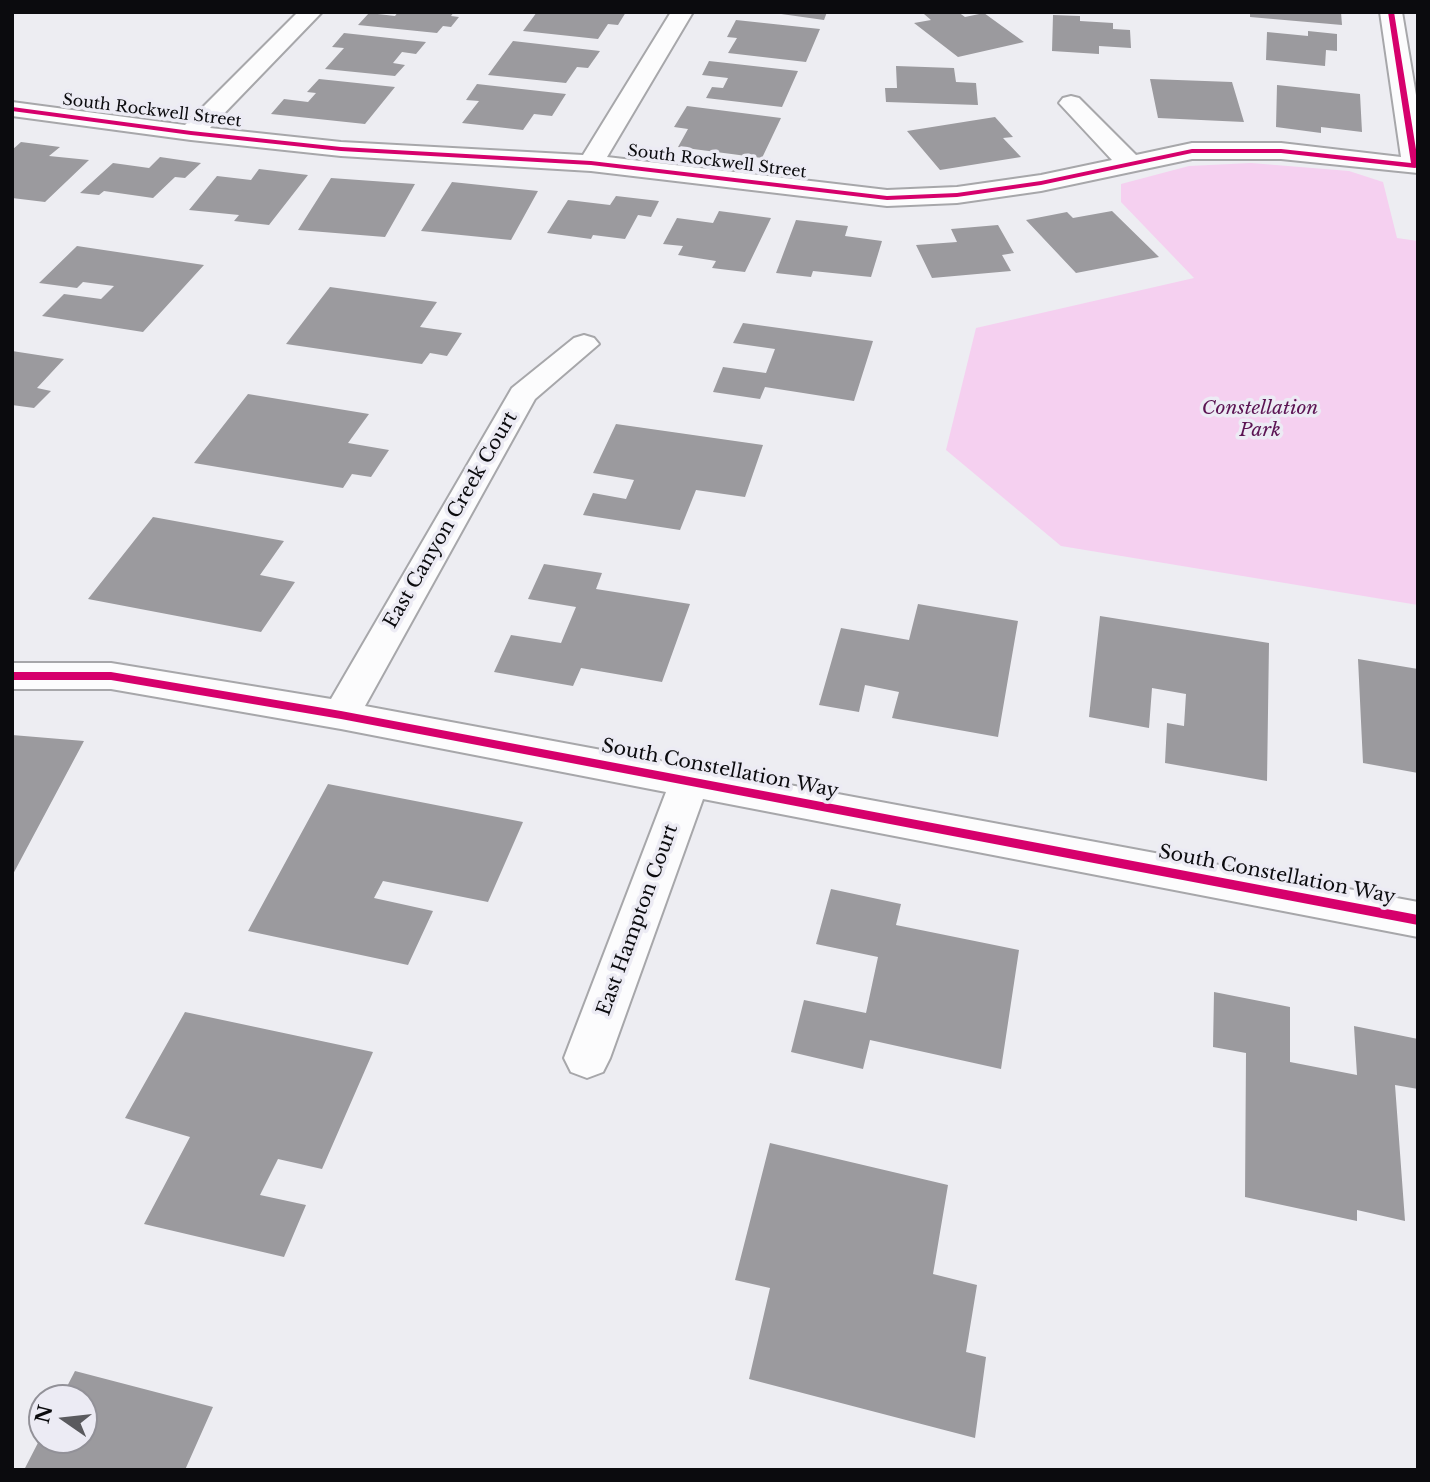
<!DOCTYPE html>
<style>
body{margin:0}
#map{position:relative;width:1430px;height:1482px;overflow:hidden;background:#ededf2;font-family:"Libre Baskerville",serif}
canvas{display:block}
.frame{position:absolute;inset:0;border:14px solid #0b0b0e;pointer-events:none}
.north{position:absolute;left:28px;top:1384px;width:70px;height:70px;box-sizing:border-box;background:#ecebf4;border:2px solid #929198;border-radius:50%;rotate:284deg;font-size:19px;font-weight:700;line-height:28px;text-align:center;color:#0b0b0e}
.north::after{content:'';display:block;margin:auto;width:24px;height:32px;background:#5a5a5e;clip-path:polygon(50% 0,100% 100%,50% 72%,0 100%)}
</style>
<div id="map">
<canvas width="1430" height="1482"></canvas>
<div class="frame"></div>
<div class="north">N</div>
</div>
<script>
const context = document.querySelector('canvas').getContext('2d');
context.lineJoin = 'round';
function fill(path, color) { context.fillStyle = color; context.fill(path, 'evenodd'); }
const shape = rows => new Path2D(rows.map(r => 'M' + r).join(''));
function strokePath(path, color, width, dash) { context.strokeStyle = color; context.lineWidth = width; context.lineCap = dash ? 'butt' : 'round'; context.setLineDash(dash || []); context.stroke(path); }
function write(font, color, halo, rows, align = 'center') {
  context.font = font + ' "Libre Baskerville",serif'; context.lineWidth = 7; context.setLineDash([]); context.textBaseline = 'middle'; context.strokeStyle = halo; context.fillStyle = color; for (const [text, x, y, turn = 0] of rows) {
    context.save(); context.translate(x, y); context.rotate((+turn || 0) * Math.PI / 180); context.textAlign = isNaN(turn) ? turn : align; if (halo) context.strokeText(text, 0, 0); context.fillText(text, 0, 0); context.restore();
  }
}
const green = shape([
 [1251,163,1349,171,1383,182,1397,238,1418,241,1418,605,1061,546,946,450,976,328,1194,278,1121,202,1121,184,1189,166]
]);
const building = shape([
 [398,12,454,12,451,16,459,17,451,27,443,26,437,33,358,25,369,13,395,16],
 [537,12,626,12,618,25,608,24,598,39,523,31],
 [767,12,827,12,824,20],
 [933,12,958,12,965,17,984,13,1024,42,958,57,914,23,931,20,924,14],
 [1250,12,1341,12,1342,25,1250,17],
 [1053,15,1080,16,1080,21,1113,23,1113,29,1130,30,1131,48,1099,46,1099,54,1052,51],
 [736,20,820,29,806,62,728,53,737,38,727,37],
 [1308,31,1337,34,1337,51,1326,50,1325,66,1266,60,1267,32,1308,36],
 [344,33,426,42,416,54,402,52,393,63,405,65,395,76,325,69,344,48,332,47],
 [513,41,600,51,588,68,577,67,566,83,488,75],
 [709,61,798,71,782,107,706,98,712,87,723,88,728,78,702,75],
 [896,66,954,68,956,82,976,83,978,105,886,102,885,88,897,88],
 [319,79,395,87,365,124,271,114,284,99,308,102,316,93,307,92],
 [1150,79,1232,82,1244,122,1158,118],
 [477,84,566,94,552,116,534,114,523,130,462,123,479,101,466,100],
 [1277,85,1360,94,1362,132,1321,127,1321,133,1276,127],
 [687,106,781,118,762,158,678,147,688,129,674,127],
 [995,117,1013,137,1003,138,1021,157,940,170,907,131],
 [21,142,60,147,49,156,89,160,45,202,12,198,12,150],
 [160,157,201,163,185,178,175,177,153,198,104,191,99,195,80,193,113,163,149,168],
 [259,169,308,175,269,225,234,221,239,215,189,210,217,176,251,180],
 [331,178,415,184,385,237,298,230],
 [452,182,538,191,511,240,421,231],
 [616,196,659,201,651,217,638,215,625,239,593,235,591,239,547,233,568,200,610,205],
 [719,211,771,218,745,272,712,268,716,261,678,255,683,246,663,244,677,218,713,223],
 [1112,211,1159,257,1076,273,1026,220,1067,212,1073,218],
 [796,220,848,226,845,236,882,241,871,277,813,271,811,277,776,273],
 [998,225,1014,253,1002,255,1011,271,932,278,916,245,957,242,951,229],
 [77,246,204,265,143,332,42,316,64,294,101,299,114,286,83,282,77,288,39,283],
 [330,287,437,302,420,327,462,333,447,356,430,353,422,364,286,344],
 [743,323,873,341,854,401,765,387,760,399,713,392,723,367,766,373,775,349,733,343],
 [12,351,64,359,37,388,51,391,34,408,12,405],
 [248,394,369,414,348,443,389,450,371,477,352,474,343,488,194,463],
 [616,424,763,445,745,497,696,490,680,530,583,515,593,493,626,499,634,480,593,473],
 [153,517,284,541,260,575,295,582,261,632,88,599],
 [544,564,602,573,596,589,690,604,662,682,581,668,573,686,494,672,511,635,561,643,576,607,528,599],
 [918,604,1018,621,998,737,892,718,899,692,865,685,859,712,819,705,841,628,909,640],
 [1100,616,1269,643,1267,781,1165,763,1167,723,1184,726,1186,694,1152,688,1149,728,1089,717],
 [1358,659,1418,669,1418,773,1363,763],
 [12,735,84,741,12,876],
 [328,784,523,822,488,902,383,881,374,898,433,911,408,965,248,931],
 [831,889,901,904,896,925,1019,950,1001,1069,870,1040,863,1069,791,1052,804,1000,866,1013,878,957,816,944],
 [1214,992,1290,1007,1290,1062,1357,1075,1354,1026,1418,1039,1418,1089,1395,1085,1405,1221,1357,1210,1357,1221,1245,1197,1246,1053,1213,1047],
 [185,1012,373,1052,322,1169,278,1159,260,1195,306,1205,284,1257,144,1224,190,1137,125,1118],
 [770,1143,948,1185,933,1274,977,1285,966,1352,986,1357,975,1438,749,1379,770,1288,735,1280],
 [75,1371,213,1407,185,1470,24,1470,42,1435,42,1440,84,1440,84,1398,61,1398]
]);
const minor = shape([
 [298,12,322,12,210,128,341,142,583,155,671,12,693,12,607,157,887,190,957,187,1041,175,1112,160,1059,103,1063,98,1071,96,1079,98,1136,155,1192,143,1281,143,1401,157,1380,12,1402,12,1418,107,1418,173,1281,159,1192,159,1041,191,957,203,887,206,591,171,341,156,191,140,12,116,12,102,185,125,298,12],
 [584,335,594,338,599,344,535,399,365,706,1418,902,1418,937,703,799,610,1058,603,1072,587,1078,571,1072,564,1058,666,792,341,729,111,689,12,689,12,663,111,663,331,699,512,388,574,338,584,335]
]);
const cycleway = shape([
 [1388,12,1394,12,1418,162,1418,167,1415,168,1281,153,1192,153,1041,185,957,197,887,200,591,165,341,151,191,135,12,111,12,107,191,131,341,147,591,161,887,196,957,193,1041,181,1192,149,1281,149,1411,163,1388,12],
 [12,672,111,672,341,711,1418,915,1418,925,341,719,111,680,12,680,12,672]
]);
const farStreetnames = [
 ["South Rockwell Street",152,111,7],
 ["South Rockwell Street",717,162,7]
];
const parkNames = [
 ["Constellation",1260,409],
 ["Park",1260,431]
];
const streetNames = [
 ["East Canyon Creek Court",451,520,-60],
 ["South Constellation Way",720,769,11],
 ["South Constellation Way",1277,875,11],
 ["East Hampton Court",638,920,-70]
];
fill(green, '#f5d0f0');
fill(building, '#9b9a9e');
strokePath(minor, '#a7a7aa', 4);
fill(minor, '#fcfcfd');
fill(cycleway, '#d6006c');
write('16px', '#0b0b0e', '#ecebf4', farStreetnames);
write('italic 19px', '#5b1453', '#ecebf4', parkNames);
write('19px', '#0b0b0e', '#ecebf4', streetNames);
</script>
